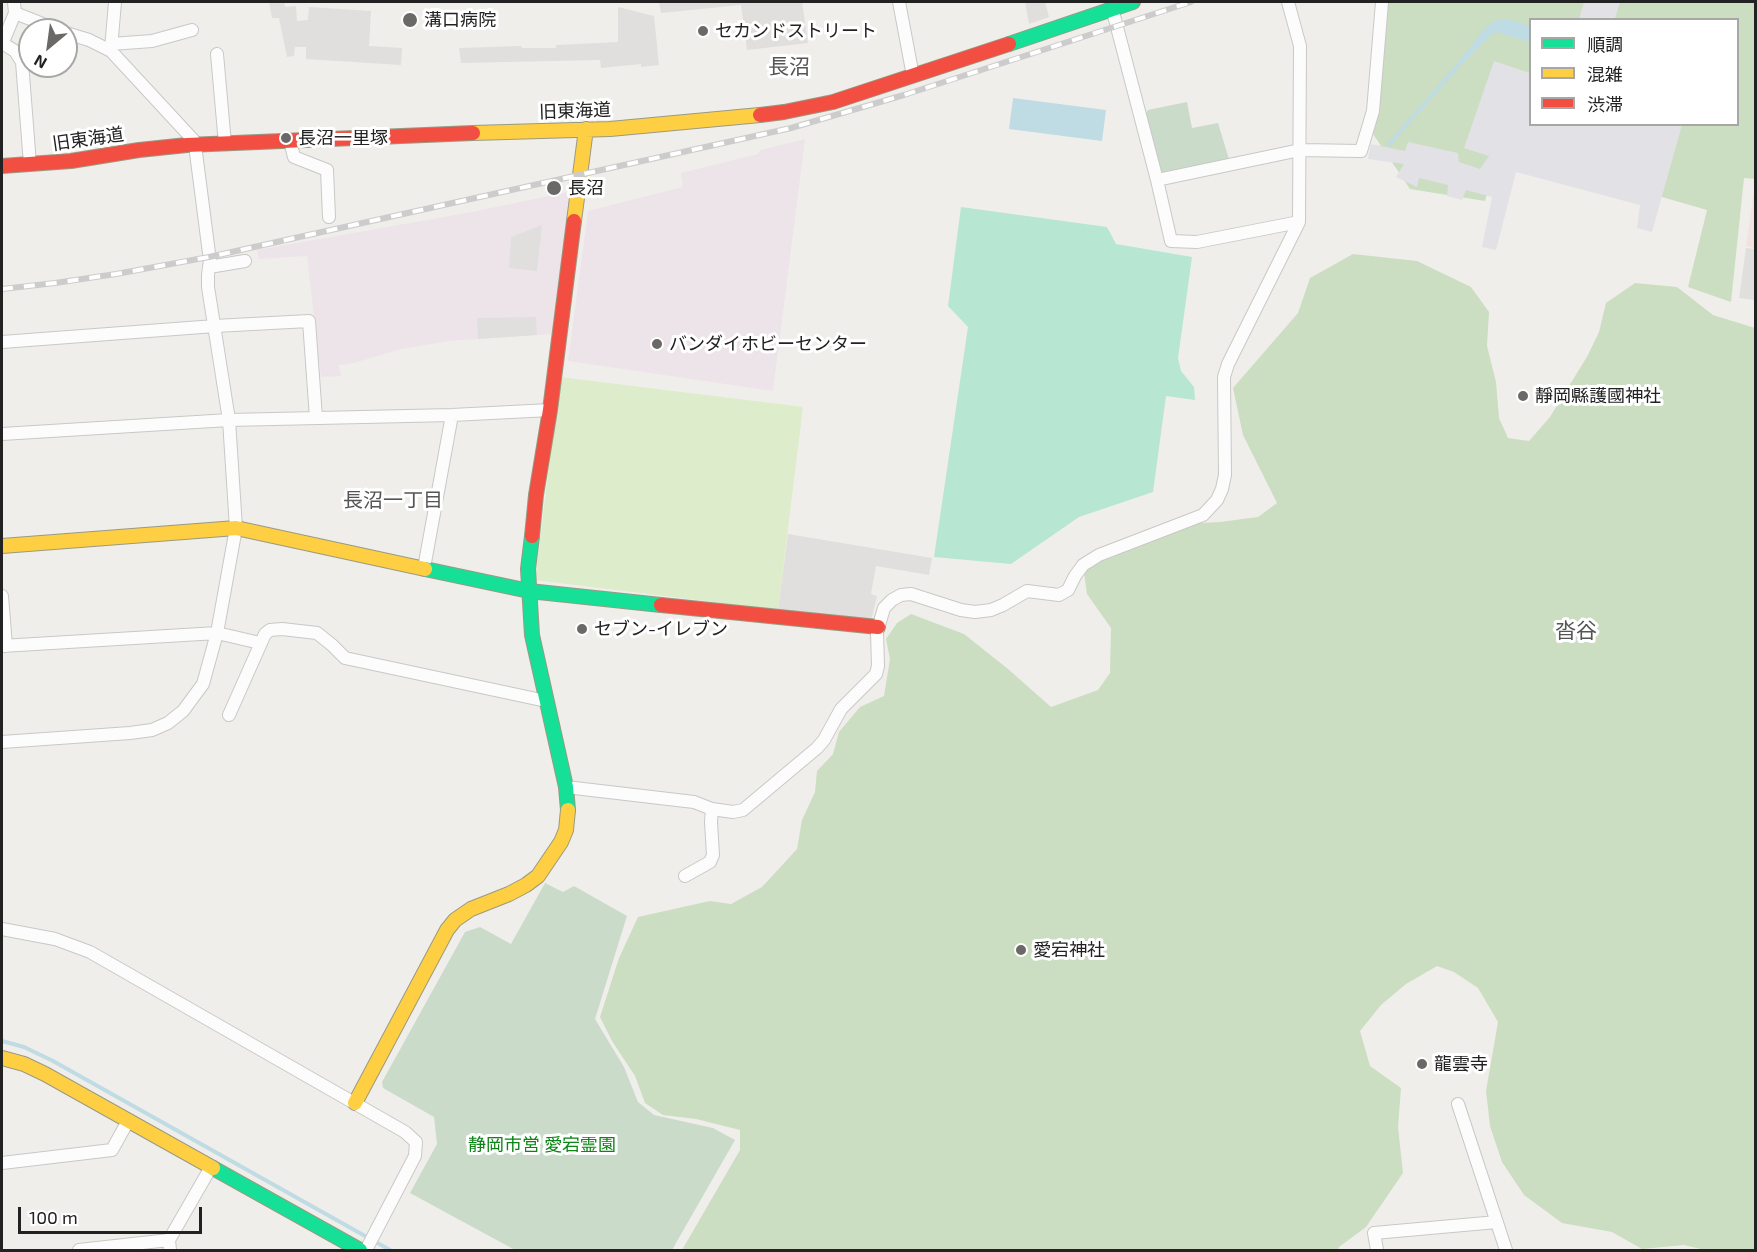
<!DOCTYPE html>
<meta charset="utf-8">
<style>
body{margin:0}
#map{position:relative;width:1757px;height:1252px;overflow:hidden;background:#f0eeeb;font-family:"Exo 2","Noto Sans JP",sans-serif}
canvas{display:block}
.frame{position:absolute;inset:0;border:3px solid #222;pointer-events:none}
.legend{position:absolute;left:1529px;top:18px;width:210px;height:108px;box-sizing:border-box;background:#fff;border:2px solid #a7a7a7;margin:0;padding:8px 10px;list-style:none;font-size:18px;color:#222}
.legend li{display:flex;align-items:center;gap:12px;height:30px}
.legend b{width:30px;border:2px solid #a7a7a7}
.north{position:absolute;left:18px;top:18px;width:60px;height:60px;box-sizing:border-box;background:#fff;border:2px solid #a7a7a7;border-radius:50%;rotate:209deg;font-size:16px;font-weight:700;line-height:24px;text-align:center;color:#222}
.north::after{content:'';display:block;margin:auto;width:21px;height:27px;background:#6a6968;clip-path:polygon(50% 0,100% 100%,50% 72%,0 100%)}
.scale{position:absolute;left:18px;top:1207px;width:184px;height:27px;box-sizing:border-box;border:3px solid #222;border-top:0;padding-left:8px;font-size:18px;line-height:21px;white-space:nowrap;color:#222;-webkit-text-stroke:4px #fff;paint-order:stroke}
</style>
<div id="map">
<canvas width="1757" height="1252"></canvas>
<div class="frame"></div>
<ul class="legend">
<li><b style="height:8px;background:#16e098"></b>順調</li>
<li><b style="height:8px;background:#ffcf43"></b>混雑</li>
<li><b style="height:8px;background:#f24e42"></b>渋滞</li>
</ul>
<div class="north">N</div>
<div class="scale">100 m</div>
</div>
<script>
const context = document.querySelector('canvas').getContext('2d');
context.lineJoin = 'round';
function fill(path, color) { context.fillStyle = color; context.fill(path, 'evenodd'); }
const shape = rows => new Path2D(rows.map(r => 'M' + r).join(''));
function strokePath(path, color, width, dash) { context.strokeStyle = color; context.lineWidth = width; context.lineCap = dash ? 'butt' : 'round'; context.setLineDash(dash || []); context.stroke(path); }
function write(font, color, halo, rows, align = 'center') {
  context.font = font + ' "Exo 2","Noto Sans JP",sans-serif'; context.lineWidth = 6; context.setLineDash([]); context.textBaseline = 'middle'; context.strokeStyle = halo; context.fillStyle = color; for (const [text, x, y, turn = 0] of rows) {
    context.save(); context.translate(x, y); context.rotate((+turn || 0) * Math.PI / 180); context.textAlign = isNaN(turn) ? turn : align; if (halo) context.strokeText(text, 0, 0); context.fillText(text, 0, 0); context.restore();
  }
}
const commercial = shape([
 [1755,183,1756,183,1755,248,1746,246]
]);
const industrial = shape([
 [805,139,773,391,568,361,588,211,683,187,681,173,758,154,760,150],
 [572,191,552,334,449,341,401,349,354,363,339,365,341,376,321,377,307,256,259,259,257,250,472,212]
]);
const grass = shape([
 [560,377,803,407,778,610,535,580]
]);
const forest = shape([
 [1388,2,1755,2,1755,179,1744,178,1731,302,1688,287,1707,210,1655,195,1598,125,1738,124,1738,20,1530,20,1530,124,1502,137,1485,201,1410,189,1373,134],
 [1353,254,1417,261,1471,287,1489,312,1487,346,1496,382,1499,418,1508,438,1529,441,1550,417,1588,355,1599,332,1606,303,1635,283,1677,287,1713,315,1755,328,1755,1250,1705,1250,1684,1245,1642,1249,1612,1232,1562,1223,1524,1195,1502,1162,1490,1126,1486,1091,1498,1022,1478,988,1454,972,1437,966,1406,984,1381,1005,1360,1031,1370,1066,1401,1088,1398,1127,1403,1173,1366,1227,1339,1247,1338,1250,682,1250,740,1150,740,1130,696,1119,663,1115,645,1103,635,1076,612,1041,600,1017,619,958,638,917,710,901,731,904,762,887,797,849,802,820,815,792,817,771,833,754,839,732,860,707,884,696,890,659,886,639,897,623,911,614,964,634,1008,669,1051,707,1098,690,1110,673,1111,628,1087,594,1083,565,1182,524,1220,522,1258,517,1277,503,1243,435,1233,388,1298,313,1310,278]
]);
const cemetery = shape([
 [1187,102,1192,128,1218,123,1229,159,1163,174,1158,170,1144,116,1148,110],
 [545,883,563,892,574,886,627,916,595,1019,624,1067,638,1102,654,1115,713,1128,735,1140,672,1250,515,1250,410,1193,437,1144,434,1117,383,1088,382,1082,465,932,480,927,511,944]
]);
const pitch = shape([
 [961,207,1107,227,1116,244,1192,257,1178,358,1181,371,1194,387,1195,400,1166,396,1153,492,1079,517,1011,564,934,557,968,327,948,306]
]);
const parking = shape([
 [269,2,284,2,285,7,296,6,297,21,308,20,309,7,371,11,369,46,402,48,401,65,306,59,306,47,295,47,294,56,287,57,279,18,272,18],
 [659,2,802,2,808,43,747,50,741,5,661,13],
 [1025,2,1045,2,1049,17,1029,24],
 [618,7,654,16,659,65,641,67,641,64,601,68,600,60,461,63,459,48,521,46,522,48,556,48,556,45,618,42],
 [542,225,537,271,509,268,511,237],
 [1746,248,1755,249,1755,300,1739,298],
 [536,317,537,335,478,339,477,318],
 [788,534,932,558,929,575,876,566,871,594,877,596,871,621,778,610]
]);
const plaza = shape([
 [1584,2,1620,2,1615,19,1579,19],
 [1494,61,1530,73,1530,124,1682,125,1652,232,1637,228,1640,205,1516,172,1496,250,1482,247,1492,197,1466,190,1462,200,1447,196,1448,185,1419,178,1417,187,1396,177,1404,164,1368,159,1371,144,1405,151,1408,142,1458,153,1459,162,1480,169,1489,156,1464,148]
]);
const water = shape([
 [1508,19,1530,26,1530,42,1496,32,1491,35,1464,62,1390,146,1387,144,1454,67,1485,28,1496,20],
 [1013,98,1106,110,1102,141,1009,129]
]);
const stream = shape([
 [2,1041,24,1047,53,1061,390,1250]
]);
const street = shape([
 [14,2,15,13,58,30],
 [899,2,913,76],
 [1112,8,1157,180,1171,241,1197,242,1299,222],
 [66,33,89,40,111,51,198,145],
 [3,42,15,13],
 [2,43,15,51,22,62,30,164],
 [111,44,152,41,192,30],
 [111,49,115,2],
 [217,54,225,144],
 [290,141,294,157,327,170,329,217],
 [195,145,210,261,209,267],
 [1157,180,1300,150,1361,151,1373,111,1382,2],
 [2,342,215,326,309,321,316,418],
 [2,434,229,420,452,415,550,410],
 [424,568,452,415],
 [2,596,6,646],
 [2,646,217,633,260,643],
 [229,715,265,634,270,630,282,629,317,633,332,645,345,658,546,701],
 [2,742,130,733,152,730,168,723,183,711,203,684,217,633,236,528,229,420,208,287,208,275,209,267,245,261],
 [566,787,694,802,712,809,733,812,743,810,817,748,824,740,841,709,876,674,878,666,877,632,884,608,892,600,901,595,911,594,961,610,975,612,991,610,1003,605,1027,591,1059,595,1068,590,1075,576,1083,565,1099,555,1203,515,1217,500,1222,489,1225,475,1224,377,1228,364,1299,222,1300,46,1288,2],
 [685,876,710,862,713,855,711,822,712,809],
 [2,929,55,939,90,952,405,1132,416,1142,415,1156,366,1250],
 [1458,1104,1506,1250],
 [2,1163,112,1150,128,1121],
 [79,1250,169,1240],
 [170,1250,169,1240,211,1167],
 [1377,1250,1374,1233,1497,1222]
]);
const fast = shape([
 [1009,44,1133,2],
 [532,536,528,569,532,635,566,787,568,810],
 [425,569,529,591,661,605],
 [213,1168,360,1250]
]);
const slow = shape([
 [473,133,610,129,760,115],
 [574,221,586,129],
 [2,546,236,528,425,569],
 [2,1058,24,1064,45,1074,213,1168],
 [355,1103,447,930,455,920,471,909,509,894,526,885,538,876,561,842,566,830,568,810]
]);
const jam = shape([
 [760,115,784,112,833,102,1009,44],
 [2,166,71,161,139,150,187,145,473,133],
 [532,536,536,495,550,410,574,221],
 [661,605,878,627]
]);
const rail = shape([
 [2,289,55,283,116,274,209,257,791,128,904,95,1191,2]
]);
const markers = [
 [410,20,8,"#6a6968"],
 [703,31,6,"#6a6968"],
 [286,138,6,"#6a6968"],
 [554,188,8,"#6a6968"],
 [657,344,6,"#6a6968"],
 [1523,396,6,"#6a6968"],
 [582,629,6,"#6a6968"],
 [1021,950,6,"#6a6968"],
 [1422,1064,6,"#6a6968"]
];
const poiNames = [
 ["溝口病院",424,20],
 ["セカンドストリート",715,31],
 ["長沼一里塚",298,138],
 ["長沼",568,188],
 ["バンダイホビーセンター",669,344],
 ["靜岡縣護國神社",1535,396],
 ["セブン-イレブン",594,629],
 ["愛宕神社",1033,950],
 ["龍雲寺",1434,1064]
];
const streetNames = [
 ["旧東海道",575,111,-2],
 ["旧東海道",88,139,-8]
];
const parkNames = [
 ["静岡市営 愛宕霊園",542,1145]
];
const neighbourhoodNames = [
 ["長沼一丁目",393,500]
];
const quarterNames = [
 ["長沼",789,67],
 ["沓谷",1576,631]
];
fill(commercial, '#f1e3e1');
fill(industrial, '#ede4e9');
fill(grass, '#ddeccb');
fill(forest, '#cbdec1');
fill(cemetery, '#cadbca');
fill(pitch, '#b7e6d2');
fill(parking, '#e0dfde');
fill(plaza, '#e2e1e5');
fill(water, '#bfdbe3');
strokePath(stream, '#bfdbe3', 4);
strokePath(street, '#c9c8c7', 14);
strokePath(fast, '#999a82', 16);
strokePath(slow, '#999a82', 16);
strokePath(jam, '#999a82', 16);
strokePath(street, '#fdfcfc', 12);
strokePath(fast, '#16e098', 14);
strokePath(slow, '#ffcf43', 14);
strokePath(jam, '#f24e42', 14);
strokePath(rail, '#ccc', 6);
strokePath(rail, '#fff', 4, [11]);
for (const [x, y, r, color] of markers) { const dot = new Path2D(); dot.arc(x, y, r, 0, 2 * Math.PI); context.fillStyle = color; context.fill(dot); strokePath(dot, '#fff', 2); }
write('18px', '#222', '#fff', poiNames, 'left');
write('18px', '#222', '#fff', streetNames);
write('18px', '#0c8416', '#fff', parkNames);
write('20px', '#555', '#fff', neighbourhoodNames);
write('21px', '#555', '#fff', quarterNames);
</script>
